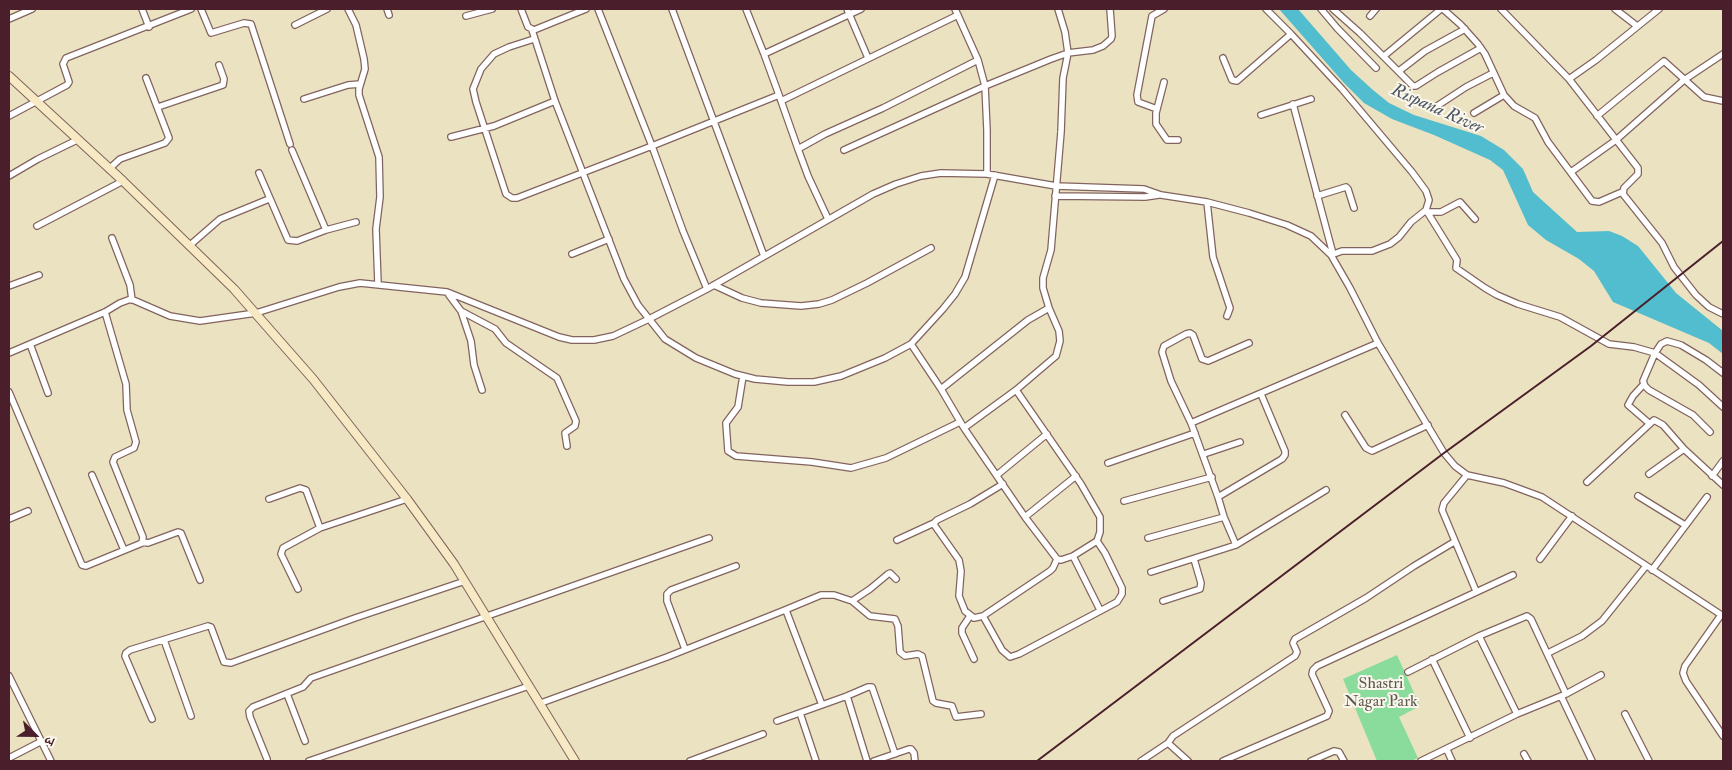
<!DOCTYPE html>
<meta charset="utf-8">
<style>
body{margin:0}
#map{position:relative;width:1732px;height:770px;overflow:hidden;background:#eae2c0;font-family:"IM FELL Double Pica","Noto Serif Devanagari",serif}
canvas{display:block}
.frame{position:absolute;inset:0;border:10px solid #4a1f2b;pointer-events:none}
.north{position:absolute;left:10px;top:710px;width:50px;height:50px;-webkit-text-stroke:4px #fbf7ec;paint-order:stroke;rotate:113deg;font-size:14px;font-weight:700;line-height:20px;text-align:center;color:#4a1f2b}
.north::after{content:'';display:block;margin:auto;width:18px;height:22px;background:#4a1f2b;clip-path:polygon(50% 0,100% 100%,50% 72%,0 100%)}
</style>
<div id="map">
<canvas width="1732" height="770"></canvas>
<div class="frame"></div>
<div class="north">उ</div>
</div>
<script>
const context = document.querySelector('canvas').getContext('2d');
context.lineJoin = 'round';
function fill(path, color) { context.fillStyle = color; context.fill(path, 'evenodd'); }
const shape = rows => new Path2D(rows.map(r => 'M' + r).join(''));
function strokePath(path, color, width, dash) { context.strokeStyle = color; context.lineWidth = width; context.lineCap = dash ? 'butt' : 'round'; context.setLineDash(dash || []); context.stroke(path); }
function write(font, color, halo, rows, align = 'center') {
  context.font = font + ' "IM FELL Double Pica",serif'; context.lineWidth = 4; context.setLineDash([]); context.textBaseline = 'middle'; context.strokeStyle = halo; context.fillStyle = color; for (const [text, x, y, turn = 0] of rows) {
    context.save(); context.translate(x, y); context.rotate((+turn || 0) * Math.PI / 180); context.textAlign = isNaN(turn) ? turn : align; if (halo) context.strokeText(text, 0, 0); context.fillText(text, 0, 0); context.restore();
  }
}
const green = shape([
 [1397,655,1420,706,1399,717,1418,758,1411,761,1377,761,1343,679]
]);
const water = shape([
 [1279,9,1298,9,1351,70,1373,90,1389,103,1414,115,1481,136,1504,150,1523,169,1533,192,1577,232,1609,231,1622,236,1638,246,1676,293,1723,331,1723,354,1709,343,1613,302,1594,271,1579,259,1546,240,1528,225,1503,170,1490,160,1434,135,1392,119,1364,103,1344,83]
]);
const street = shape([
 [142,9,149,27],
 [201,9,211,33,244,23,251,24,290,144],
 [348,9,356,25,364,59,365,69,359,89,359,95,379,157,380,197,376,229,378,284],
 [387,9,389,15],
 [521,9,528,27,534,30,586,9],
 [598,9,652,146,779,95,798,149],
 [672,9,764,256],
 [746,9,764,54],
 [847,9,868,58],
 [1266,9,1291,34,1342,89,1412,172,1426,191,1429,200,1426,210,1411,222,1399,237,1390,244,1372,251,1342,251,1331,255],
 [1321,9,1337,28,1376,68],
 [1333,9,1360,33,1413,86,1416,86,1438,72,1481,48],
 [1443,9,1461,25,1478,44,1485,54,1504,95,1514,106,1535,118,1548,142,1592,201,1599,202,1622,192],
 [1501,9,1569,79,1638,168,1638,174,1624,188,1623,194,1662,243,1674,267,1696,295,1709,307,1723,314],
 [1615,9,1637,26],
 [466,16,492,9],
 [1370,16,1376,9],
 [9,19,32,9],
 [295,25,327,9],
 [532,30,555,101,624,279,638,305,665,339,696,358,735,374,755,379,788,382,814,382,841,376,885,358,911,344],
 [534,39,509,47,494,54,481,69,473,89,476,102,506,194,512,198,517,198,652,146,683,231,707,289],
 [1384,56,1441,9],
 [1223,58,1232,80,1237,81,1291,34],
 [978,60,985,86,987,130,987,174],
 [1399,71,1425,51,1465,29],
 [1569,79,1596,60,1659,9],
 [1164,82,1156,113,1156,124,1167,140,1178,140],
 [779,95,764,54,861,9],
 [304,99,348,85,360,84],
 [781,101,958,15],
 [1293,104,1333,254],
 [158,107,223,85,224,79,219,65],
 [1434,108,1466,87,1493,73],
 [1157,109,1138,102,1137,95,1152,16,1164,9],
 [1474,113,1504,95],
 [1261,115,1311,99],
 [9,116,67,85,69,82,63,64,66,58,191,9],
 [1597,116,1664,61,1704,97,1723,101],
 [451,137,494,126,555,101],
 [292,150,326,230],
 [844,150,985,86,1051,59,1068,53,1093,50,1103,46,1111,39,1112,36,1110,9],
 [109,169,120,159,165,143,169,138,146,78],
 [1571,172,1616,140,1684,80,1723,54],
 [259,173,288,240,297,241,326,230,356,222],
 [995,175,965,277,955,294,943,309,911,344,941,389,964,428,1025,517,1057,559,1061,560,1073,556,1097,541,1100,532,1100,517,1081,484,1016,390],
 [9,176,38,159,77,140],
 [1055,196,1145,197,1159,195],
 [1317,196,1346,187,1348,189,1354,208],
 [1207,202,1213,257,1230,308,1227,316],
 [1426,210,1457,260,1456,268,1485,288,1497,295,1518,304,1560,317,1609,344,1634,347,1655,353,1699,385,1723,407],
 [1427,212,1441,212,1460,202,1475,219],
 [828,219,808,176,798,149,825,134,883,108,978,60,955,9],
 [37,226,123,181],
 [112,238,130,285,132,300],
 [189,246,220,219,269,199],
 [572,254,609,239],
 [714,285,742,298,761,303,801,306,819,304,832,300,867,283,931,248],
 [9,286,39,275],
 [449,295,461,311,471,341,474,365,482,390],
 [1049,308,1043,288,1043,278,1051,250,1061,132,1063,78,1068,53,1065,32,1058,9],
 [461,311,495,329,506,343,557,378,576,421,575,426,565,433,567,446],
 [1249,343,1208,361,1202,359,1193,335,1190,333,1186,334,1164,346,1162,352,1171,381,1191,423,1378,343],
 [30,344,48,393],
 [9,353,105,312,120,303,131,299,170,316,200,321,256,313,339,287,360,283,447,292,559,337,572,340,594,340,613,336,649,319,707,289,873,194,896,184,921,176,941,173,987,174,1056,186,1144,189,1161,195,1207,202,1249,213,1287,225,1311,236,1331,255,1350,288,1378,343,1444,453,1455,466,1467,475,1504,483,1542,497,1723,616],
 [743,376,738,407,726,423,728,451,736,456,812,462,851,468,886,458,960,422],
 [1644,384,1633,396,1628,405,1650,424],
 [941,389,1028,320,1049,308,1059,331,1060,341,1056,356,1016,390,964,428],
 [9,392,82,565,86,566,142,543,143,537,113,462,115,457,134,448,136,442,127,410,126,384,105,312],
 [1345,415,1366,448,1372,451,1428,425],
 [1191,423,1218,497,1282,459,1285,455,1285,451,1261,394],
 [1710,432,1693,415,1649,390,1645,386,1643,381,1655,353,1661,344,1667,341,1681,345,1706,360,1723,373],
 [1204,454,1240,442],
 [1108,463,1195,433],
 [1649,474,1684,449,1723,485],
 [92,475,124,550],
 [997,475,1047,434],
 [1467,475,1444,503,1442,510,1476,591],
 [1712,476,1723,461],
 [1587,482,1654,420,1663,425,1684,449],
 [1003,484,970,504,937,520,934,523,935,526,959,560,961,571,959,596,965,611,974,618,983,616,1050,571,1053,568,1057,559],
 [1638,496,1685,525],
 [1218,497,1224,517,1236,545,1326,490],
 [269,499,300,488,306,490,320,528],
 [1124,501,1212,477],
 [1025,517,1076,476],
 [9,519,28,511],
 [1148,538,1224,517],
 [897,540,934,523],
 [143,542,148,543,178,532,181,533,200,580],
 [1073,556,1100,610],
 [1540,559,1572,516],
 [1652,570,1707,497],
 [1151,572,1236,545],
 [298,589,281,554,283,548,320,528,407,499],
 [852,601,870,589,888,574,890,573,896,579],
 [1163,601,1200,589,1201,583,1194,559],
 [785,610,821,595,834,595,852,601,870,616,895,619,898,626,900,652,905,656,918,654,922,656,933,701,936,703,952,706,956,717,981,714],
 [1721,615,1685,666,1683,673,1686,681,1723,736],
 [970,616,962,628,962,633,974,659],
 [983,616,1002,650,1010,657,1019,654,1117,602,1122,594,1122,588,1105,553,1097,541],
 [1479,636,1517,714],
 [164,640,191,716],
 [685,649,667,601,667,594,671,590,736,566],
 [1548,653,1582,636,1602,621,1646,566],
 [1432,659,1470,738],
 [1408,672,1479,636,1527,616,1531,619,1566,694],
 [9,676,51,761],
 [287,694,305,741],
 [847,696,867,761],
 [1561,696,1592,761],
 [541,703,667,657,785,610,787,613,822,705],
 [800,713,816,761],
 [1625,714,1649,761],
 [152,719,125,656,126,653,130,650,208,626,211,627,224,662,231,663,355,618,465,581],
 [777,721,847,696,868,687,872,687,895,754],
 [1168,743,1173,736,1295,656,1297,652,1293,643,1295,639,1366,598,1414,566,1454,542],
 [1447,750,1452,761],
 [1524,754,1528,761],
 [9,758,42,741],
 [267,759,250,717,249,711,253,707,303,687,311,678,709,538],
 [309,761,529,686],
 [690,761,763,734],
 [874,761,909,749,911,749,914,753,915,761],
 [1141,761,1168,743,1188,761],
 [1223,761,1327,716,1329,711,1312,674,1313,670,1317,666,1513,575],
 [1311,761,1334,751,1339,752,1344,761],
 [1421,761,1517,714,1566,694,1601,675]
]);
const secondary = shape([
 [9,76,123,181,234,289,313,379,407,499,454,564,575,761]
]);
const rail = shape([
 [1037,761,1444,453,1591,346,1723,241]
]);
const parkNames = [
 ["Shastri",1381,685],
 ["Nagar Park",1381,703]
];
const waterNames = [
 ["Rispana River",1437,110,24]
];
fill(green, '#8adc9c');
fill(water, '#52bdce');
strokePath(street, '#82635f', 8);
strokePath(secondary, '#82635f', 10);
strokePath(street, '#fff', 5.5);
strokePath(secondary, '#f6e9c3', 8);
strokePath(rail, '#4a1f2b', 2);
write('16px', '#5d584d', '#fbf7ec', parkNames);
write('italic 18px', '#4d5664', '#fbf7ec', waterNames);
</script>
